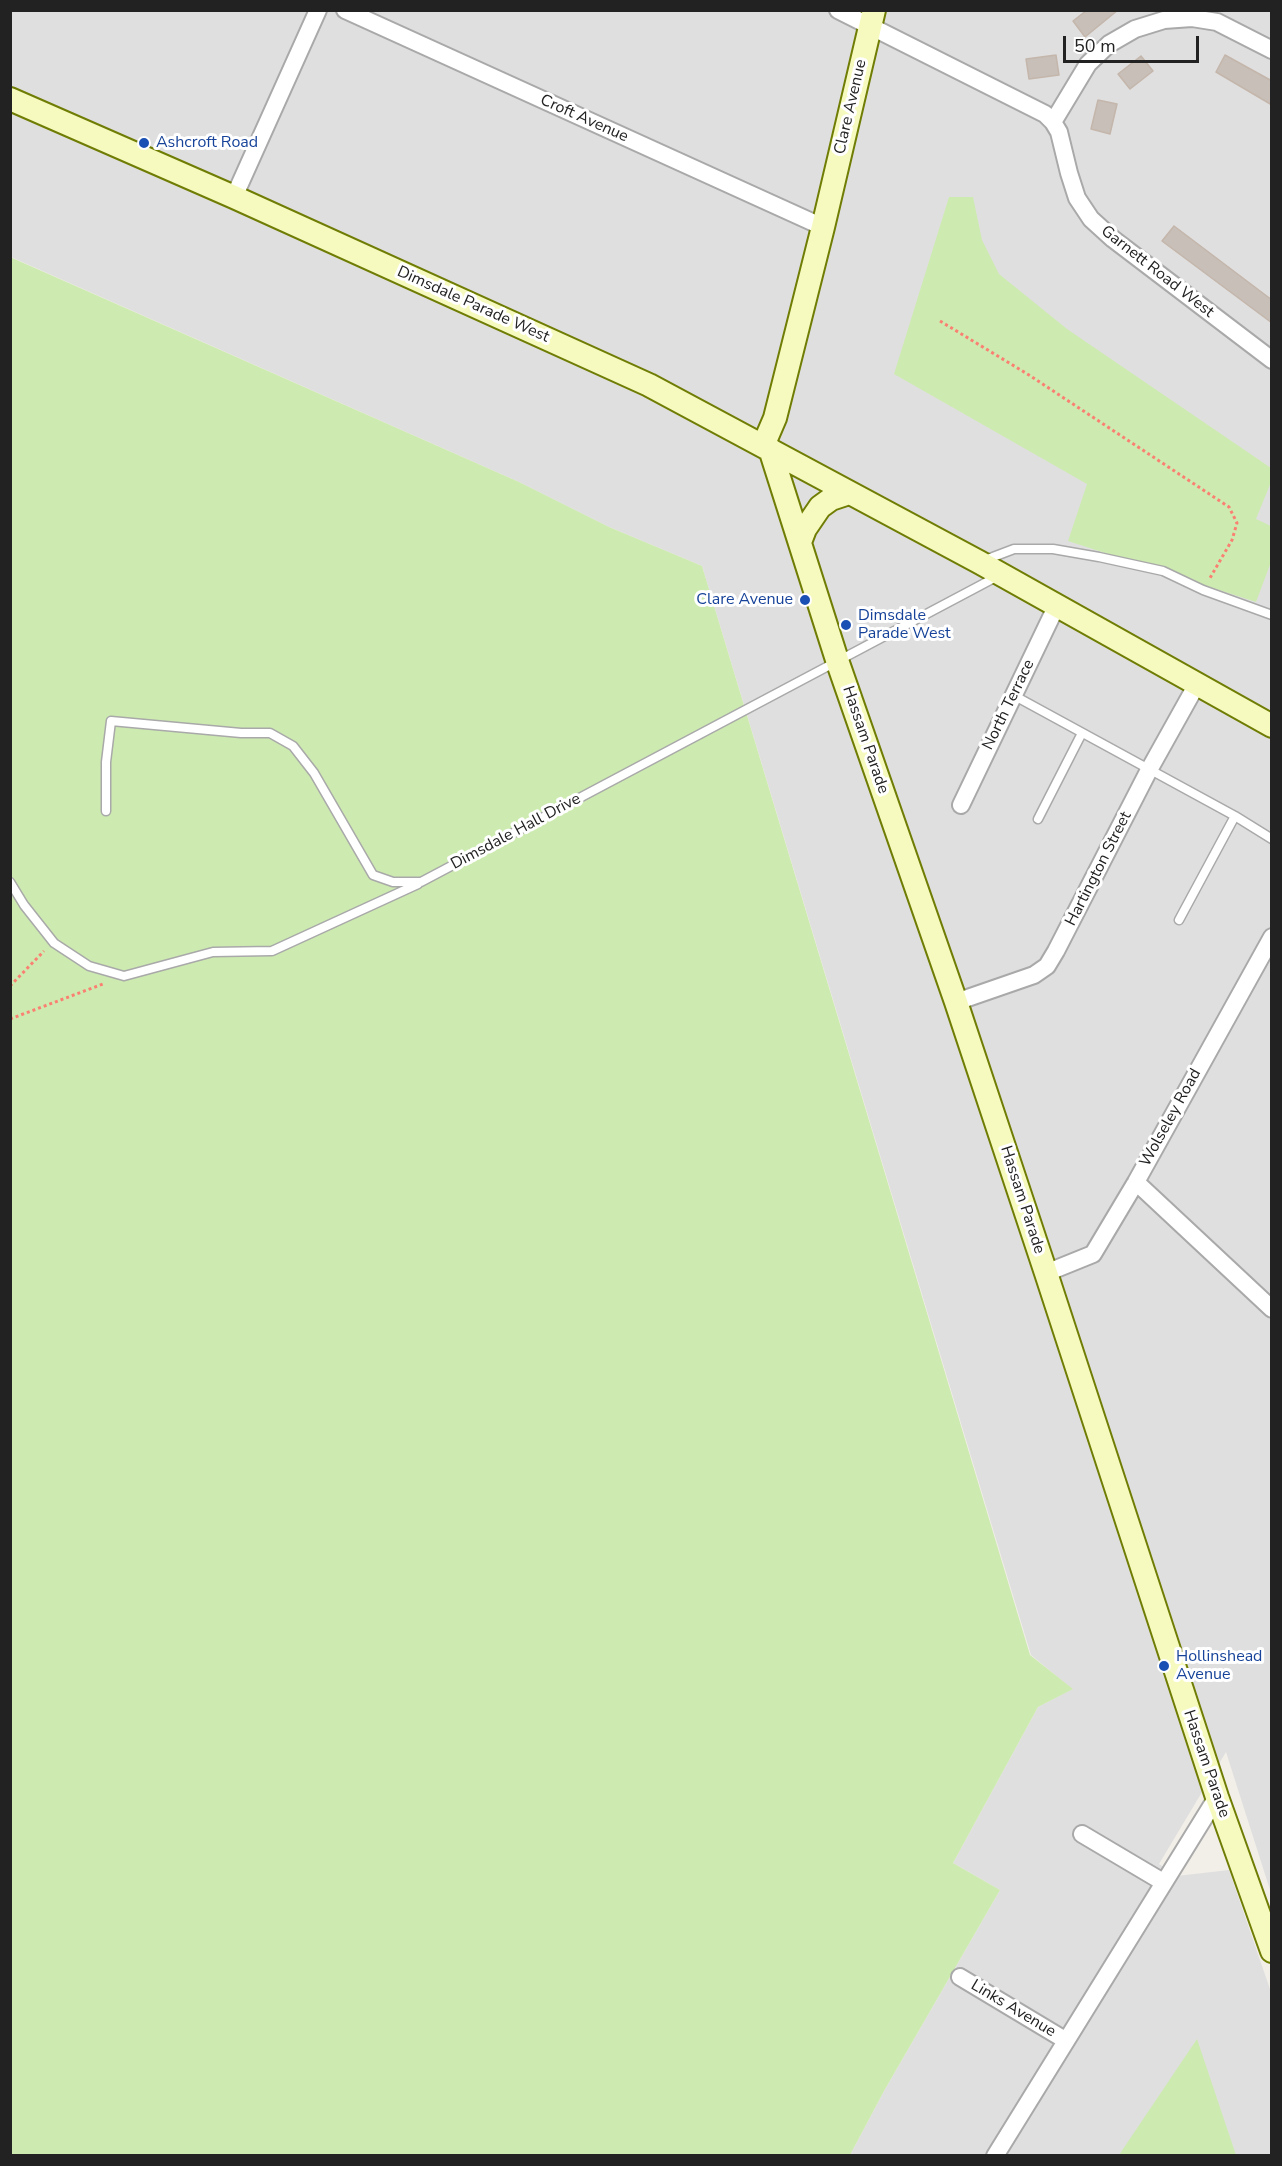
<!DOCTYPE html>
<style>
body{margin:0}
#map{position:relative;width:1282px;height:2166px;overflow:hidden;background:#f2efe9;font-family:"Nunito Sans",sans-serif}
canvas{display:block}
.frame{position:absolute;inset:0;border:12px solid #222;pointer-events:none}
.scale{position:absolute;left:1063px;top:36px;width:136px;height:27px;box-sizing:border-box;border:3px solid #222;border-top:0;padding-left:8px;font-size:18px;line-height:21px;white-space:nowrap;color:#222;-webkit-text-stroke:4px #fff;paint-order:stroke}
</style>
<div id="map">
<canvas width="1282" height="2166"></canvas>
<div class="frame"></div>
<div class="scale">50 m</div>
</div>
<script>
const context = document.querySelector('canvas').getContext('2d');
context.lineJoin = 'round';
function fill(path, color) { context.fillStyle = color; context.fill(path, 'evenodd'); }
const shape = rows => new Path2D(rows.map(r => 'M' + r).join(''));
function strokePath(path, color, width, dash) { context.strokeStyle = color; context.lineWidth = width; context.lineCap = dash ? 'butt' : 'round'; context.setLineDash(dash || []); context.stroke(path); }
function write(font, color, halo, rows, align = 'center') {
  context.font = font + ' "Nunito Sans",sans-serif'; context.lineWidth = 6; context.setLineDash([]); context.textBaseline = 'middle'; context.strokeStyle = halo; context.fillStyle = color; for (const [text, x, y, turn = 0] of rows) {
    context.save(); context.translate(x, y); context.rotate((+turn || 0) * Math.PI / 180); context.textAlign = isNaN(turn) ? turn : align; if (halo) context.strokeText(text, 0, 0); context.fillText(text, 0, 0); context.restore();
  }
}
const residential = shape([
 [11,11,1271,11,1271,1893,1226,1752,1159,1864,1177,1876,1229,1870,1271,1992,1271,2155,850,2155,884,2091,1000,1890,953,1863,1038,1707,1072,1689,1031,1655,702,566,609,527,519,482,11,257]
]);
const grass = shape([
 [949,197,973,197,982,240,999,274,1067,329,1271,468,1271,482,1256,519,1271,526,1271,562,1256,602,1068,541,1087,484,894,374],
 [10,257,519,482,609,527,702,566,1030,1655,1073,1689,1038,1707,953,1863,1000,1890,884,2091,850,2155,11,2155],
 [1197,2039,1236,2155,1119,2155]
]);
const building = shape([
 [1087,10,1118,10,1085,37,1073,21,1087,10],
 [1056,55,1059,75,1029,79,1026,59,1056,55],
 [1225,55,1272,81,1272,105,1216,72,1225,55],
 [1141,56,1153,71,1130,89,1118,74,1141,56],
 [1098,100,1117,104,1110,134,1091,129,1098,100],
 [1174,226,1272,300,1272,323,1162,241,1174,226]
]);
const path = shape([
 [940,321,1029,375,1229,507,1237,523,1232,540,1210,578],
 [10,986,44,951],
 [10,1019,103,984]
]);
const lane = shape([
 [985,560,1014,549,1053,549,1099,557,1163,571,1203,590,1272,615],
 [1013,695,1235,816,1272,839],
 [106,811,106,762,111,721,241,733,270,733,293,746,314,773,373,875,393,882,421,882,998,576],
 [1038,819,1082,733],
 [10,882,24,905,54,943,89,966,124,976,213,952,272,951,418,884],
 [1179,920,1235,816]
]);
const street = shape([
 [345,10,823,227],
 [838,10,1045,114,1053,122,1059,132,1069,173,1077,198,1091,219,1113,239,1272,360],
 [1053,122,1088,64,1109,44,1135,29,1164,20,1192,18,1217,22,1272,50],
 [234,197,318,10],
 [961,805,1057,605],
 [956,1002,1034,975,1047,966,1056,951,1149,770,1197,684],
 [1136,1182,1272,1309],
 [1046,1273,1093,1254,1136,1182,1272,937],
 [1082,1834,1163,1882],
 [960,1977,1065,2040],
 [995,2156,1217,1797]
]);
const secondary = shape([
 [10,99,234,197,649,385,979,562,1272,726],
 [763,446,775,418,823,227,874,10],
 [770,449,838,663,956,1002,1046,1273,1217,1797,1272,1951],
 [800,542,805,529,820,507,831,499,849,493]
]);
const markers = [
 [144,143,6,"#1a4fb4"],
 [805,600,6,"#1a4fb4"],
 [846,625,6,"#1a4fb4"],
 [1164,1666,6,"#1a4fb4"]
];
const streetNames = [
 ["Clare Avenue",851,107,-77],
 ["Croft Avenue",584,119,24],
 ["Garnett Road West",1157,272,38],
 ["Dimsdale Parade West",473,305,24],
 ["North Terrace",1009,705,-64],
 ["Hassam Parade",865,740,71],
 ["Dimsdale Hall Drive",516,832,-28],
 ["Hartington Street",1099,869,-63],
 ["Wolseley Road",1171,1118,-61],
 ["Hassam Parade",1022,1200,72],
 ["Hassam Parade",1206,1764,71],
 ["Links Avenue",1013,2009,31]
];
const transitNames = [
 ["Ashcroft Road",156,143],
 ["Clare Avenue",793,600,"right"],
 ["Dimsdale",858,616],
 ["Parade West",858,634],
 ["Hollinshead",1176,1657],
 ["Avenue",1176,1675]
];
fill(residential, '#e0dfdf');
fill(grass, '#cdebb0');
fill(building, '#c7bfb8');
strokePath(building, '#c4b6ab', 1.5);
strokePath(lane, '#a9a9a9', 11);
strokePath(street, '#a9a9a9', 20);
strokePath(secondary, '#707d05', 26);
strokePath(path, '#fa8072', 3, [3, 3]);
strokePath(lane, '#fff', 8);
strokePath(street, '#fff', 16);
strokePath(secondary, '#f7fabf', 22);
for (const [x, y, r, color] of markers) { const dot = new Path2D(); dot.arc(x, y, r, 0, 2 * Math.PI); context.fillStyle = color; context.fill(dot); strokePath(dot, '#fff', 2); }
write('16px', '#222', '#fff', streetNames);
write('16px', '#164399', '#fff', transitNames, 'left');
</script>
